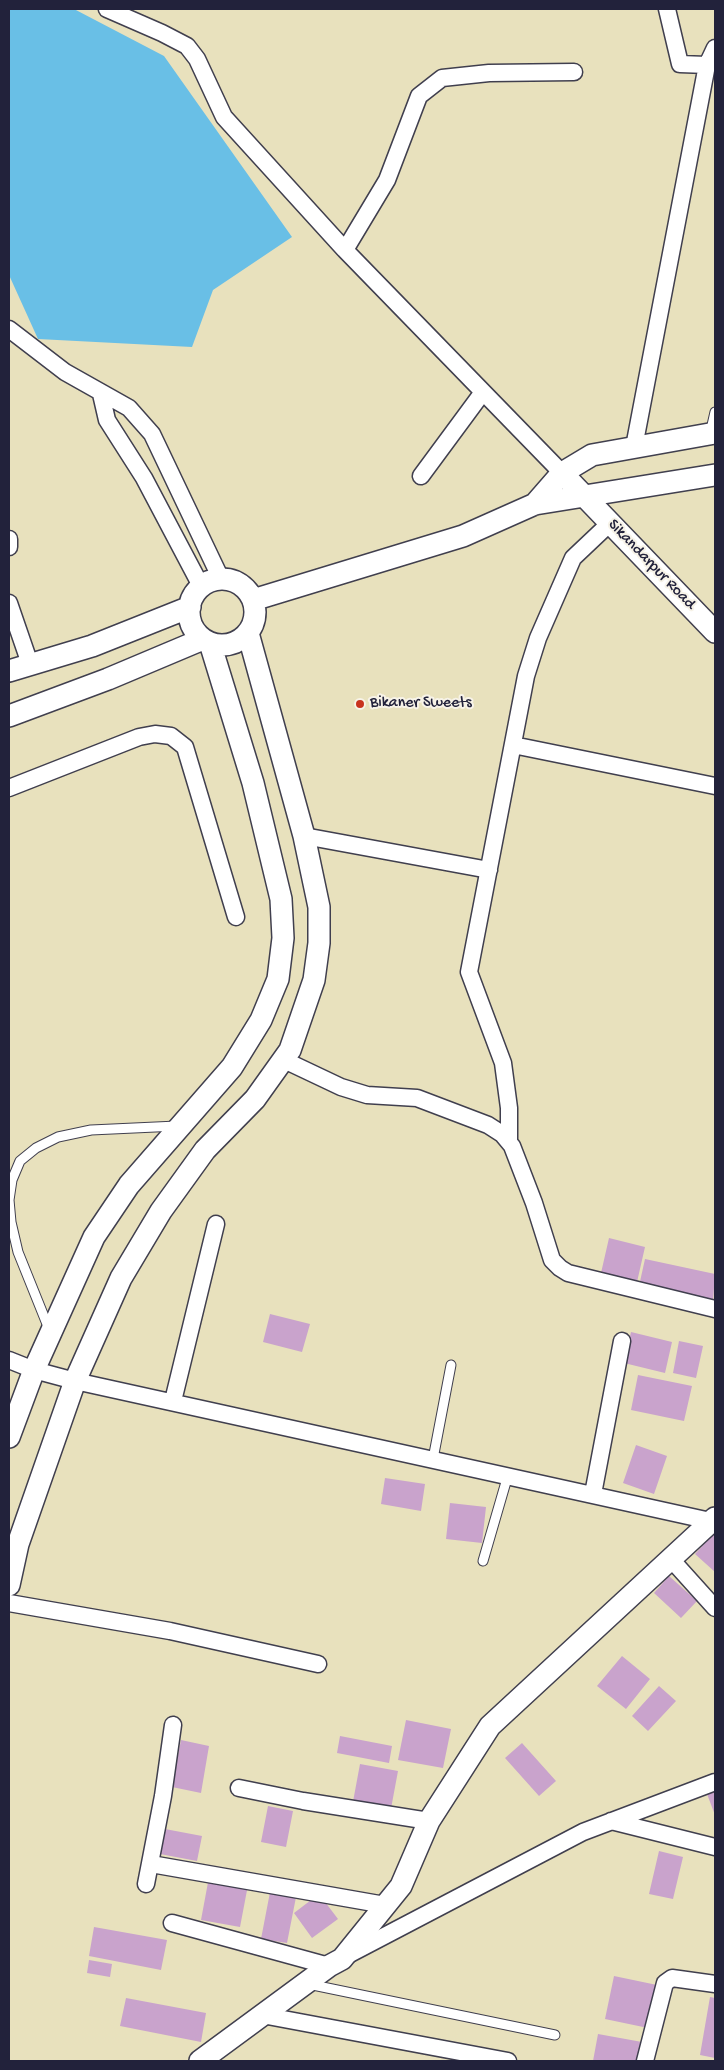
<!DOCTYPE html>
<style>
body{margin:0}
#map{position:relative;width:724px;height:2070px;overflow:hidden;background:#e8e1bd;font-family:"Gochi Hand",sans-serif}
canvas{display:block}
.frame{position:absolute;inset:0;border:10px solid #22223b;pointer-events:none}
</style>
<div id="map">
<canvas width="724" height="2070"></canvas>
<div class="frame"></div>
</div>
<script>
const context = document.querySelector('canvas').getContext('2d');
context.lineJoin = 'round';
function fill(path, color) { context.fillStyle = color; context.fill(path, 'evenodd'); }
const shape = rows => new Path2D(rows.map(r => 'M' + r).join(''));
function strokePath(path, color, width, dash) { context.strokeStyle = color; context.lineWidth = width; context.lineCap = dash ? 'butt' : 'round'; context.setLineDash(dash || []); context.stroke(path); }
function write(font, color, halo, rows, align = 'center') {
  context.font = font + ' "Gochi Hand",sans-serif'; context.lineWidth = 4; context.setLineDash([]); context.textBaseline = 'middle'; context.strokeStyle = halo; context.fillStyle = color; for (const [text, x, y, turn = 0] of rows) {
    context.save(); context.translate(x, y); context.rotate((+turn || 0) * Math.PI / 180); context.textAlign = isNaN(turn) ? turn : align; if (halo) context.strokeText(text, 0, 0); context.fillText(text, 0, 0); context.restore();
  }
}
const water = shape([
 [9,9,74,9,164,56,292,237,213,290,192,347,38,339,9,275]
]);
const building = shape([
 [609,1238,645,1247,637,1282,601,1273],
 [645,1259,715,1274,713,1302,639,1286],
 [270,1314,310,1324,302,1352,263,1342],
 [631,1332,672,1342,665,1373,624,1363],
 [679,1341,703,1346,696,1378,673,1373],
 [638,1375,692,1386,684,1421,631,1410],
 [636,1445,667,1456,654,1494,623,1483],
 [385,1478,425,1484,421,1511,381,1504],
 [450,1503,486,1507,482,1543,446,1539],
 [715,1532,715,1572,695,1554],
 [669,1576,697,1601,681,1618,654,1593],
 [622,1656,650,1679,626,1709,597,1686],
 [659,1686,676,1701,648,1731,632,1716],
 [406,1720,451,1729,443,1768,398,1760],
 [340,1736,392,1746,389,1763,337,1753],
 [181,1740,209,1746,201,1793,172,1787],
 [522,1743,556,1781,539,1796,505,1758],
 [360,1764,398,1771,390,1814,352,1807],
 [715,1791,715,1815,707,1794],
 [268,1806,293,1811,286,1847,261,1842],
 [165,1829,202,1836,197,1861,160,1854],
 [659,1851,683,1857,673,1899,649,1894],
 [209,1877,248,1885,240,1927,201,1920],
 [271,1887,297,1892,287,1943,261,1939],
 [319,1894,338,1919,312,1938,294,1913],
 [94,1927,167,1940,161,1970,89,1956],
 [89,1960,112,1964,110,1977,87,1973],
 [614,1976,657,1985,648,2028,605,2019],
 [710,1997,715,1998,715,2058,700,2055],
 [126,1998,206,2013,201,2042,120,2026],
 [598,2034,642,2042,639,2061,593,2061]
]);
const service = shape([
 [710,434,715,412],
 [49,1329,18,1252,11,1222,9,1200,12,1180,20,1161,36,1148,58,1137,91,1130,177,1126],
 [433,1459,451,1365],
 [483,1561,508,1475],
 [308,1984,555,2035]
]);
const minor = shape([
 [107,9,162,33,187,46,197,59,224,117,345,250,562,473],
 [667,9,680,64,707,65],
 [345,250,387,180,419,96,442,78,489,73,574,72],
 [9,329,65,372,129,408,152,434,221,579],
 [101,394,107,420,144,478,201,586],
 [634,447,707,65,715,48],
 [421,476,483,392],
 [9,539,9,547],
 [9,603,30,664],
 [513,745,715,786],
 [9,788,139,737,155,734,171,736,185,747,236,917],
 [304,836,489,870],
 [284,1060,341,1087,367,1095,417,1098,488,1125,502,1134,512,1146,534,1203,552,1260,560,1268,568,1273,715,1309],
 [509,1141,509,1108,503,1063,469,972,526,676,538,638,573,558,610,523],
 [9,1360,34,1370,75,1381,715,1522],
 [173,1401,216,1224],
 [593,1494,622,1341],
 [670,1558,715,1608],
 [9,1603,170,1631,318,1664],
 [239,1788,303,1801,429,1821],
 [611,1821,715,1847],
 [151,1864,385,1905],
 [146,1884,163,1796,173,1725],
 [172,1923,329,1966],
 [348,1955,583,1832,715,1782],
 [262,2015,508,2061],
 [645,2061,665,1983,672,1978,715,1984]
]);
const tertiary = shape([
 [562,473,715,632],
 [535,504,562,473,592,455,715,433],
 '189 612a33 33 0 1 1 66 0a33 33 0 1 1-66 0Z',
 [253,600,463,536,535,504,715,475],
 [9,671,92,646,190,607],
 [9,716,108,679,203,639],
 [9,1437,34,1370,94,1237,129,1185,232,1067,261,1020,278,979,283,938,281,899,253,783,210,643],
 [9,1585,18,1544,75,1381,121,1278,161,1211,205,1150,255,1099,290,1050,314,980,319,943,319,907,304,836,248,633],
 [200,2061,329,1966,342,1959,401,1886,429,1821,490,1726,715,1518]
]);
const markers = [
 [360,704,5,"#c8321e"]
];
const streetNames = [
 ["Sikandarpur Road",651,565,46]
];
const poiNames = [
 ["Bikaner Sweets",370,704]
];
fill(water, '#69bfe6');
fill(building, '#c9a3cc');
strokePath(service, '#403f4e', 11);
strokePath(minor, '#403f4e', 19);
strokePath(tertiary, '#403f4e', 24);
strokePath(service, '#fff', 9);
strokePath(minor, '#fff', 16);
strokePath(tertiary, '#fff', 21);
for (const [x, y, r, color] of markers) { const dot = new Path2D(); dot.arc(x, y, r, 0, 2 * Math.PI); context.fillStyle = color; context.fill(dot); strokePath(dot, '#f7f3e8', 2); }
write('16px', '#22223b', '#f7f3e8', streetNames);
write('16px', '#22223b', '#f7f3e8', poiNames, 'left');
</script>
